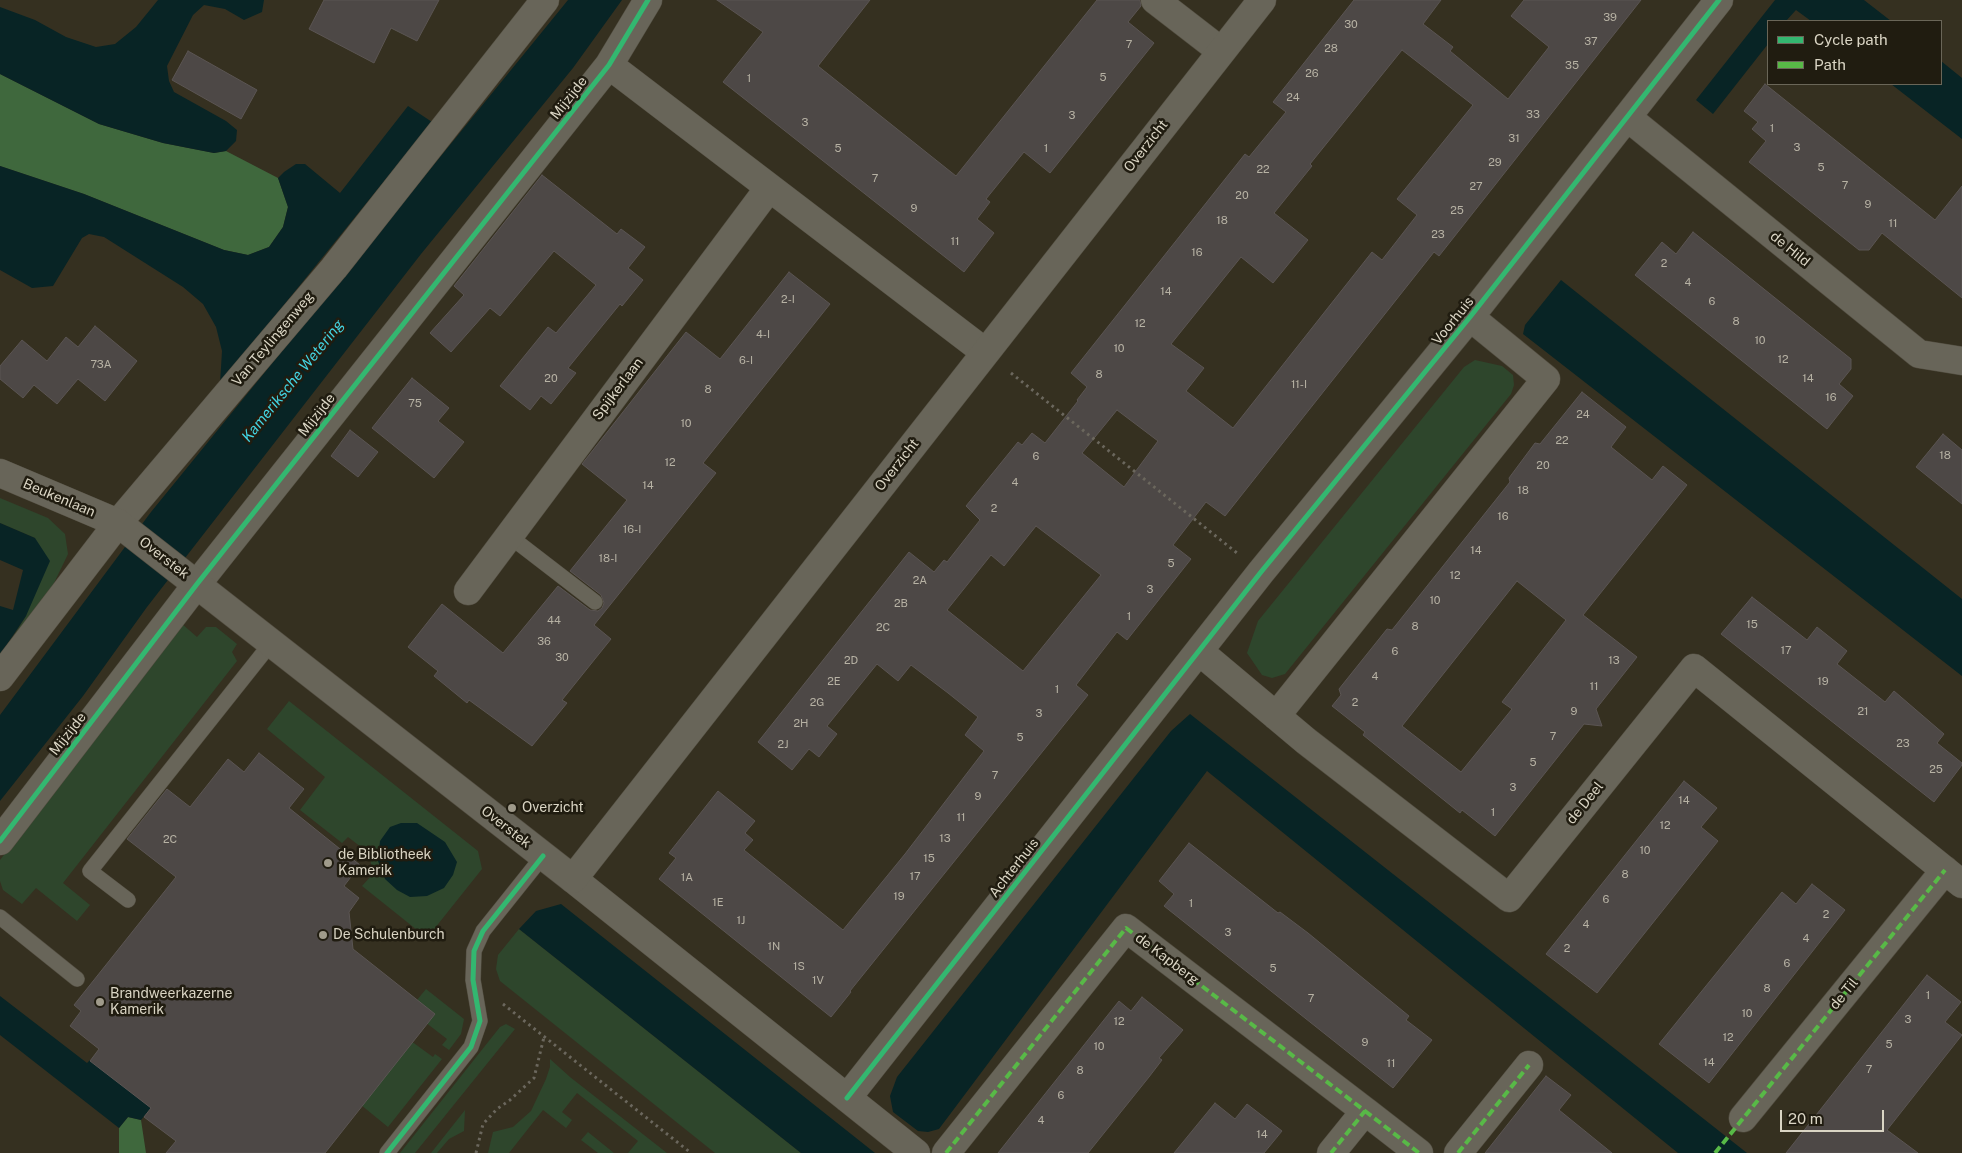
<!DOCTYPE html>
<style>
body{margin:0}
#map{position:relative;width:1962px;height:1153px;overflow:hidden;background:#353020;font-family:"Public Sans",sans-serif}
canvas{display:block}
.legend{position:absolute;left:1767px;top:20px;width:175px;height:65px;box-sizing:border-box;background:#201c10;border:1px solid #6a6658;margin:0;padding:6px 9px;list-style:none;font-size:15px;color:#dad5c4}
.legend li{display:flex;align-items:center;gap:10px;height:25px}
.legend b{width:25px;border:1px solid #6a6658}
.scale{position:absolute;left:1780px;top:1110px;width:104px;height:22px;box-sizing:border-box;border:2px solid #dad5c4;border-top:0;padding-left:6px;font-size:15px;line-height:18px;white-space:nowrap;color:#dad5c4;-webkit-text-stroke:4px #201c10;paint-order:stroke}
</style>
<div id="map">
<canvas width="1962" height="1153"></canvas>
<ul class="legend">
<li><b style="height:6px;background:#33b770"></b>Cycle path</li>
<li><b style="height:6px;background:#58b947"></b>Path</li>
</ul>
<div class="scale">20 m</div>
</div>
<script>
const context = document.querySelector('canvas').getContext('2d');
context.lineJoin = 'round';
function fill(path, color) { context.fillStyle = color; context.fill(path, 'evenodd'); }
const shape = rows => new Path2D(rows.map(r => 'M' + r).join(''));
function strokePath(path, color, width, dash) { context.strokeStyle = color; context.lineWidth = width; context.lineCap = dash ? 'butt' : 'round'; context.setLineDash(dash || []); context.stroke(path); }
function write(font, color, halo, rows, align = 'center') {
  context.font = font + ' "Public Sans",sans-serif'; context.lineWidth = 5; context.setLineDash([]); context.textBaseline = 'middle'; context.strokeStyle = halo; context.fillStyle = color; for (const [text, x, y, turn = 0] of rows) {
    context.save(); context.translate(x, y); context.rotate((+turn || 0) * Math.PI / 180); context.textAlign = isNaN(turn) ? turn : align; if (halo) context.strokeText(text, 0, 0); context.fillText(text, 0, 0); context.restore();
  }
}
const green = shape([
 [1475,360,1502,366,1513,375,1514,385,1511,394,1285,674,1272,678,1262,675,1247,653,1258,621,1464,367],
 [0,498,48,518,65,534,68,554,42,608,9,643,26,616,35,538,0,523],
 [181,623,197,637,206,627,216,627,237,644,232,652,237,661,63,883,90,905,77,921,36,888,22,904,3,890,0,881,0,860],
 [289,701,478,851,482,869,427,938,362,886,372,875,370,854,348,837,342,843,300,810,325,777,267,729],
 [519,929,801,1153,715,1153,500,981,496,969,498,955],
 [426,989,464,1019,461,1034,449,1050,442,1045,447,1039,425,1022,417,1000],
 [506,1024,515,1029,415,1153,400,1153,500,1027],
 [411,1041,433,1057,435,1054,442,1059,388,1127,361,1105],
 [550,1059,570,1077,667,1153,628,1153,638,1141,577,1093,562,1112,572,1120,566,1128,543,1110,509,1153,488,1153,493,1132,513,1127,531,1111,546,1079,550,1067],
 [465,1110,464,1131,449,1139,437,1153,431,1153],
 [588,1132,614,1153,598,1153,581,1140]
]);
const forest = shape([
 [0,74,99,124,163,143,214,153,226,151,278,178,288,207,283,227,269,247,248,255,224,250,84,194,0,166],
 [128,1117,141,1120,146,1153,119,1153,119,1128]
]);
const water = shape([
 [158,0,264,0,262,12,244,20,225,9,204,5,193,15,167,66,169,81,174,92,226,121,237,130,236,141,226,151,214,153,163,143,99,124,0,74,0,7,35,20,66,37,96,47,115,44,136,27],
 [568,0,622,0,573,68,421,254,147,607,83,696,0,801,0,715,151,512],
 [1775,0,1864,0,1891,21,1811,21,1796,10,1786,21,1768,21,1768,44,1713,114,1696,100],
 [1941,61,1962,78,1962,139,1891,84,1941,84],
 [408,106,432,122,220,384,222,351,216,327,203,304,183,287,104,237,89,234,82,238,53,286,32,288,0,270,0,166,84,194,224,250,248,255,269,247,283,227,288,207,278,178,284,172,296,164,305,164,340,193],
 [1561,280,1962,599,1962,676,1523,334,1525,325],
 [0,523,35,538,50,561,26,616,0,655,0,606,13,610,23,570,0,560],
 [1190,714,1747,1153,1678,1153,1207,771,939,1129,928,1132,918,1131,893,1112,890,1096,897,1077,1171,731],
 [401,823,417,823,445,842,457,862,453,875,444,888,427,896,410,897,397,890,385,879,378,861,380,841,390,827],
 [561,904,875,1153,801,1153,519,929,536,911],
 [0,996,87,1063,90,1060,151,1108,141,1120,128,1117,119,1128,0,1035]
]);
const building = shape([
 [324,0,439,0,417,41,391,28,374,63,309,29,324,0],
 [717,0,870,0,818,66,956,176,1097,0,1140,0,1141,6,1128,22,1154,43,1050,173,1024,152,986,199,990,202,977,219,994,233,964,272,723,82,763,32,717,0],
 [1354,0,1441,0,1423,24,1453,47,1450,51,1508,99,1549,47,1511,16,1524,0,1641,0,1439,256,1434,252,1225,516,1206,502,1173,545,1191,559,1127,640,1117,632,1076,685,1088,695,850,991,851,992,831,1017,659,879,676,858,669,853,718,791,755,821,745,833,753,840,744,850,843,930,905,854,984,751,965,735,978,717,948,693,911,665,898,681,877,664,827,726,837,734,819,757,809,749,792,770,758,742,909,552,934,572,944,560,947,562,980,520,966,506,1018,442,1022,445,1032,433,1045,443,1078,401,1077,400,1087,387,1071,373,1245,154,1249,157,1286,112,1273,102,1354,0],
 [1402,50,1473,105,1397,199,1417,215,1382,260,1372,252,1233,428,1186,391,1204,368,1171,344,1241,257,1273,283,1308,240,1274,213,1312,166,1310,164,1402,50],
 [1117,410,1158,441,1124,487,1082,453,1117,410],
 [1036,526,1101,575,1023,671,947,610,991,555,1004,566,1036,526],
 [188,51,257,90,241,119,172,80,188,51],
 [1765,84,1935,220,1962,186,1962,298,1882,233,1869,250,1859,250,1749,162,1766,141,1752,129,1758,122,1744,111,1765,84],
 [542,175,617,234,621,229,645,247,628,268,643,280,622,306,620,304,568,368,576,373,551,404,541,396,530,410,500,386,548,327,556,333,596,285,554,251,500,316,490,308,451,352,430,333,464,295,454,286,542,175],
 [1693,232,1851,359,1851,369,1839,384,1853,396,1827,429,1635,275,1662,242,1676,254,1693,232],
 [789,272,830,304,703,463,716,473,594,625,611,639,562,700,567,703,532,746,469,700,467,703,434,676,438,671,408,647,442,604,503,653,558,586,590,610,598,611,602,608,604,603,601,595,570,571,627,500,582,464,686,332,720,359,789,272],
 [95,326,137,361,105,401,78,379,57,404,34,385,23,398,0,379,0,366,22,340,47,361,66,337,78,347,95,326],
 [412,378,449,408,438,421,464,442,434,478,372,428,412,378],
 [1582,392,1626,427,1611,447,1652,480,1663,466,1687,485,1583,615,1637,657,1596,709,1602,726,1584,724,1495,836,1462,810,1460,813,1363,735,1365,732,1332,706,1341,695,1339,689,1387,629,1392,630,1510,482,1509,478,1535,443,1540,444,1582,392],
 [1517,581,1566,620,1502,702,1512,709,1461,772,1402,726,1517,581],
 [350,430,378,452,358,477,331,456,350,430],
 [1943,434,1962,450,1962,504,1916,467,1943,434],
 [1752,597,1807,640,1817,627,1847,651,1837,664,1885,702,1894,691,1944,734,1937,743,1962,763,1962,765,1934,802,1721,634,1752,597],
 [259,753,304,789,289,808,360,865,344,886,359,898,349,912,353,949,435,1014,325,1153,166,1153,176,1141,144,1117,151,1108,90,1061,99,1049,70,1026,81,1011,74,1005,176,877,127,839,167,789,190,807,228,759,244,772,259,753],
 [1684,781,1717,808,1701,827,1718,841,1597,993,1546,954,1684,781],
 [1189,843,1278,913,1280,912,1308,933,1409,1016,1406,1020,1432,1040,1393,1088,1164,906,1174,894,1159,881,1189,843],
 [1812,884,1845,910,1709,1083,1659,1044,1782,892,1796,904,1812,884],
 [1927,975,1961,1002,1945,1022,1962,1035,1887,1130,1918,1153,1786,1153,1927,975],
 [1142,997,1183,1030,1159,1058,1162,1060,1149,1077,1088,1153,998,1153,1119,1001,1131,1011,1142,997],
 [1546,1076,1571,1095,1559,1110,1612,1153,1485,1153,1546,1076],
 [1215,1103,1235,1119,1247,1104,1282,1131,1264,1153,1174,1153,1215,1103]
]);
const path = shape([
 [1011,373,1237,553],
 [503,1004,691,1153],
 [476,1153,483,1124,497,1109,510,1100,534,1078,544,1037]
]);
const service = shape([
 [508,535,595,602],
 [128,900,90,871,272,642],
 [0,917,77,979],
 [387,1153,471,1047,480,1021,473,980,474,951,483,931,543,856]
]);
const minor = shape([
 [1155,0,1221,51],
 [609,65,985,352],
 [1627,117,1919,354,1962,361],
 [118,523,334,268,545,0],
 [468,591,769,188],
 [1200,652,1306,741,1509,898,1694,668,1962,884],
 [1276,716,1546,379,1470,317],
 [0,841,197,584,609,65,648,0],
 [573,879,916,1153],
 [847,1098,1261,572,1470,317,1719,0],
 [1365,1111,1419,1153],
 [1743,1118,1945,870],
 [946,1153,1126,928,1365,1111,1331,1153],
 [1458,1153,1529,1065]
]);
const tertiary = shape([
 [0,473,118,523,573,879,1262,0],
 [0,677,118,523]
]);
const quiet = shape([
 [1365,1111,1419,1153],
 [946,1153,1126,928,1365,1111,1331,1153],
 [1458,1153,1529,1065],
 [1715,1153,1945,870]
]);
const cycleway = shape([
 [0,841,197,584,609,65,648,0],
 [847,1098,1261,572,1470,317,1719,0],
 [387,1153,471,1047,480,1021,473,980,474,951,483,931,543,856]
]);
const markers = [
 [512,808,5,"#a09b8b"],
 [328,863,5,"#a09b8b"],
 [323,935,5,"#a09b8b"],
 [100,1002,5,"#a09b8b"]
];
const numberNames = [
 ["39",1610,18],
 ["30",1351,25],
 ["37",1591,42],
 ["7",1129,45],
 ["28",1331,49],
 ["35",1572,66],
 ["26",1312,74],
 ["5",1103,78],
 ["1",749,79],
 ["24",1293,98],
 ["33",1533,115],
 ["3",1072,116],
 ["3",805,123],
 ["1",1772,129],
 ["31",1514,139],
 ["3",1797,148],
 ["5",838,149],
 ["1",1046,149],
 ["29",1495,163],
 ["5",1821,168],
 ["22",1263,170],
 ["7",875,179],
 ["7",1845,186],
 ["27",1476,187],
 ["20",1242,196],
 ["9",1868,205],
 ["9",914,209],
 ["25",1457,211],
 ["18",1222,221],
 ["11",1893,224],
 ["23",1438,235],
 ["11",955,242],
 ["16",1197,253],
 ["2",1664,264],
 ["4",1688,283],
 ["14",1166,292],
 ["2-I",788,300],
 ["6",1712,302],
 ["8",1736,322],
 ["12",1140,324],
 ["4-I",763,335],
 ["10",1760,341],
 ["10",1119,349],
 ["12",1783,360],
 ["6-I",746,361],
 ["73A",101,365],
 ["8",1099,375],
 ["20",551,379],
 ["14",1808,379],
 ["11-I",1299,385],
 ["8",708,390],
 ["16",1831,398],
 ["75",415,404],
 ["24",1583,415],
 ["10",686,424],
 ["22",1562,441],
 ["18",1945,456],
 ["6",1036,457],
 ["12",670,463],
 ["20",1543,466],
 ["4",1015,483],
 ["14",648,486],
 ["18",1523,491],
 ["2",994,509],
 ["16",1503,517],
 ["16-I",632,530],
 ["14",1476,551],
 ["18-I",608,559],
 ["5",1171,564],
 ["12",1455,576],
 ["2A",920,581],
 ["3",1150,590],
 ["10",1435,601],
 ["2B",901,604],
 ["1",1129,617],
 ["44",554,621],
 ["15",1752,625],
 ["8",1415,627],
 ["2C",883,628],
 ["36",544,642],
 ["17",1786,651],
 ["6",1395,652],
 ["30",562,658],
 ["2D",851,661],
 ["13",1614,661],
 ["4",1375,677],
 ["2E",834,682],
 ["19",1823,682],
 ["11",1594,687],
 ["1",1057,690],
 ["2G",817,703],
 ["2",1355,703],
 ["9",1574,712],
 ["21",1863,712],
 ["3",1039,714],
 ["2H",801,724],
 ["7",1553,737],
 ["5",1020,738],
 ["23",1903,744],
 ["2J",783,745],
 ["5",1533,763],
 ["25",1936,770],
 ["7",995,776],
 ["3",1513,788],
 ["9",978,797],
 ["14",1684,801],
 ["1",1493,813],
 ["11",961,818],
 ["12",1665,826],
 ["13",945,839],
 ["2C",170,840],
 ["10",1645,851],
 ["15",929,859],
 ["8",1625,875],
 ["17",915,877],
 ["1A",687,878],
 ["19",899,897],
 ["6",1606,900],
 ["1E",718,903],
 ["1",1191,904],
 ["2",1826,915],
 ["1J",741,921],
 ["4",1586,925],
 ["3",1228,933],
 ["4",1806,939],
 ["1N",774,947],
 ["2",1567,949],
 ["6",1787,964],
 ["1S",799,967],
 ["5",1273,969],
 ["1V",818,981],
 ["8",1767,989],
 ["1",1928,996],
 ["7",1311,999],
 ["10",1747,1014],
 ["3",1908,1020],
 ["12",1119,1022],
 ["12",1728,1038],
 ["9",1365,1043],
 ["5",1889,1045],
 ["10",1099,1047],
 ["14",1709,1063],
 ["11",1391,1064],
 ["7",1869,1070],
 ["8",1080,1071],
 ["6",1061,1096],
 ["4",1041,1121],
 ["14",1262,1135]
];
const streetNames = [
 ["Mijzijde",569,98,-52],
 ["Overzicht",1146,146,-52],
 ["de Hild",1790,249,39],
 ["Voorhuis",1453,321,-51],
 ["Van Teylingenweg",273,339,-50],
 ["Spijkerlaan",618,389,-53],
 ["Mijzijde",317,415,-52],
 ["Overzicht",897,465,-52],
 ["Beukenlaan",59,498,23],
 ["Overstek",164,558,38],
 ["Mijzijde",68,734,-52],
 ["de Deel",1585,803,-51],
 ["Overstek",506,827,38],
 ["Achterhuis",1014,868,-52],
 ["de Kapberg",1167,959,37],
 ["de Til",1844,994,-51]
];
const poiNames = [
 ["Overzicht",522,808],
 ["de Bibliotheek",338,855],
 ["Kamerik",338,871],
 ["De Schulenburch",333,935],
 ["Brandweerkazerne",110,994],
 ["Kamerik",110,1010]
];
const waterNames = [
 ["Kameriksche Wetering",293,381,-51]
];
fill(green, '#2e462c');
fill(forest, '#3f683d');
fill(water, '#082425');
fill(building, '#4d4846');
strokePath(building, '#5b5553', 1);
strokePath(service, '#514c3f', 16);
strokePath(minor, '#514c3f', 29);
strokePath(tertiary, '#514c3f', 29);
strokePath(path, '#6b675d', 3, [2.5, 4]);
strokePath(service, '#686559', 15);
strokePath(minor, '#686559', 28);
strokePath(tertiary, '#686559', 28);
strokePath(quiet, '#58b947', 4, [8, 4]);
strokePath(cycleway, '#33b770', 5);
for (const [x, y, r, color] of markers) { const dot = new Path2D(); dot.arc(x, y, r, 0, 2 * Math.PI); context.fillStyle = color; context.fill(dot); strokePath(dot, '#201c10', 2); }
write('11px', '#b7b2a4', null, numberNames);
write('14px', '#dad5c4', '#201c10', streetNames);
write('14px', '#dad5c4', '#201c10', poiNames, 'left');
write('italic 15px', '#43d4e2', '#201c10', waterNames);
</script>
